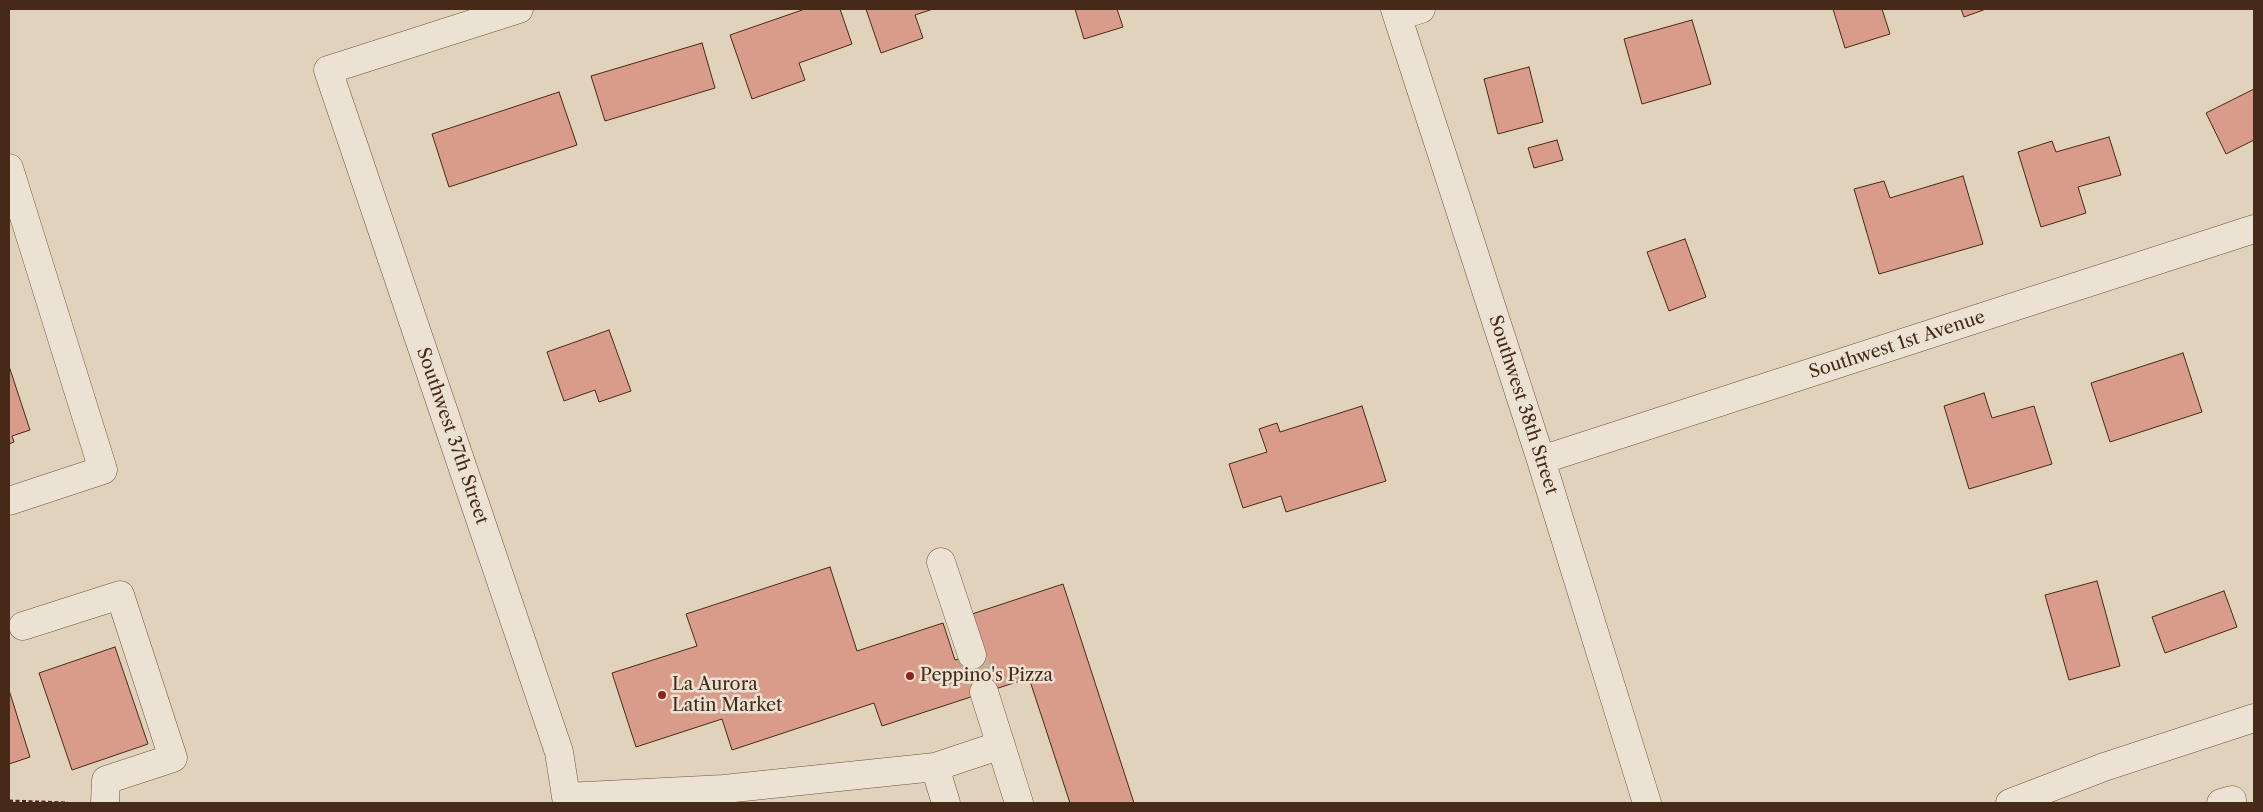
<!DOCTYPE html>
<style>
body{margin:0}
#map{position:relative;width:2263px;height:812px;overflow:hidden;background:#e1d2bb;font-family:"Libre Caslon Text",serif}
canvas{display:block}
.frame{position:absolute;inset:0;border:10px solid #462a17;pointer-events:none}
</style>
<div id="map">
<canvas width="2263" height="812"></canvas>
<div class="frame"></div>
</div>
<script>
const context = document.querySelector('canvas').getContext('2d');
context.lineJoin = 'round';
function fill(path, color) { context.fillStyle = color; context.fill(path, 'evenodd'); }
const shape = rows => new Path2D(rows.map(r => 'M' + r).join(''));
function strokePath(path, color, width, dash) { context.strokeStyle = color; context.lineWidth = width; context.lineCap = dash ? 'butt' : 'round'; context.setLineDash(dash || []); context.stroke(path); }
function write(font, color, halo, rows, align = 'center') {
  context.font = font + ' "Libre Caslon Text",serif'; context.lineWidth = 5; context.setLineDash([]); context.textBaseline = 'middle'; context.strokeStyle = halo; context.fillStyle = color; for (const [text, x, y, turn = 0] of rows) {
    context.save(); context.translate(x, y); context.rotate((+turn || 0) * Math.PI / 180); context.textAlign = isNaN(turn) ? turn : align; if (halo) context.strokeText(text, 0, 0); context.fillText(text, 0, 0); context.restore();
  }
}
const building = shape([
 [805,9,840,9,852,44,799,63,805,80,752,99,730,35,805,9],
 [866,9,933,9,915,15,923,38,881,53,866,9],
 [1075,9,1117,9,1123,27,1084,39,1075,9],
 [1833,9,1882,9,1890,34,1845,48,1833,9],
 [1961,9,1986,9,1964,17,1961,9],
 [1692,20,1711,84,1642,104,1624,39,1692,20],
 [702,43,715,88,605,121,591,76,702,43],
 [1529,67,1543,122,1498,134,1484,79,1529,67],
 [2254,89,2254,140,2226,154,2206,113,2254,89],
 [559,92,577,145,449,187,432,134,559,92],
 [2109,137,2121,175,2078,187,2086,213,2041,227,2018,152,2052,141,2056,152,2109,137],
 [1557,140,1563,160,1534,168,1528,148,1557,140],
 [1963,176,1983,244,1879,274,1854,189,1884,181,1890,198,1963,176],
 [1685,239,1706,297,1669,311,1647,252,1685,239],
 [609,330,631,391,599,402,595,390,564,401,547,352,609,330],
 [2183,353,2202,412,2110,442,2091,383,2183,353],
 [9,366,30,430,12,436,14,442,9,444,9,366],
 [1984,393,1992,418,2034,406,2052,464,1969,489,1944,406,1984,393],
 [1362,406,1386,481,1286,512,1281,496,1243,508,1229,464,1267,452,1259,429,1277,423,1280,432,1362,406],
 [830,567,857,651,943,623,955,660,984,651,972,614,1063,584,1134,803,1070,803,1029,678,882,726,874,703,732,750,722,719,636,747,612,673,697,646,686,614,830,567],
 [2097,581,2120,666,2069,680,2045,595,2097,581],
 [2224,591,2237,627,2165,653,2152,617,2224,591],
 [115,647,148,744,72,770,39,673,115,647],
 [9,690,30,757,9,764,9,690]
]);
const minorTunnel = shape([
 [972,655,984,692]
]);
const path = shape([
 [9,801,68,803]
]);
const minor = shape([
 [519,9,328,70,559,752,567,803],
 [1395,9,1541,460,1647,803],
 [1398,16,1421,9],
 [9,168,103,470,9,501],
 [1541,460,2254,229],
 [941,562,972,655],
 [23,626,120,595,173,758,106,780,105,803],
 [984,692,1019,803],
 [935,767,1001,745],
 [566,797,724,789],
 [723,803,724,789,935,767,946,803],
 [2010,803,2104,767,2254,718],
 [2221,803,2232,800,2231,803]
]);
const markers = [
 [910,676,5,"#8f2418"],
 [662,695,5,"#8f2418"]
];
const streetNames = [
 ["Southwest 1st Avenue",1897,345,-18],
 ["Southwest 38th Street",1523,405,72],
 ["Southwest 37th Street",452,436,71]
];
const poiNames = [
 ["Peppino's Pizza",920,676],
 ["La Aurora",672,685],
 ["Latin Market",672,706]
];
fill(building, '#d99b8a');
strokePath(building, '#462a17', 1);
strokePath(minorTunnel, '#c2b09a', 28, [28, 14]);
strokePath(minor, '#6d5440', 29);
strokePath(path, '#462a17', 3, [4, 2.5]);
strokePath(minor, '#ece2d3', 28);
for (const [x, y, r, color] of markers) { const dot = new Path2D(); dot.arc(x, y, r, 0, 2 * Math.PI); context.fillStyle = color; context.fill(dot); strokePath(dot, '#ece2d3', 2); }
write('18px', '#462a17', '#ece2d3', streetNames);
write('18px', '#462a17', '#ece2d3', poiNames, 'left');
</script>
